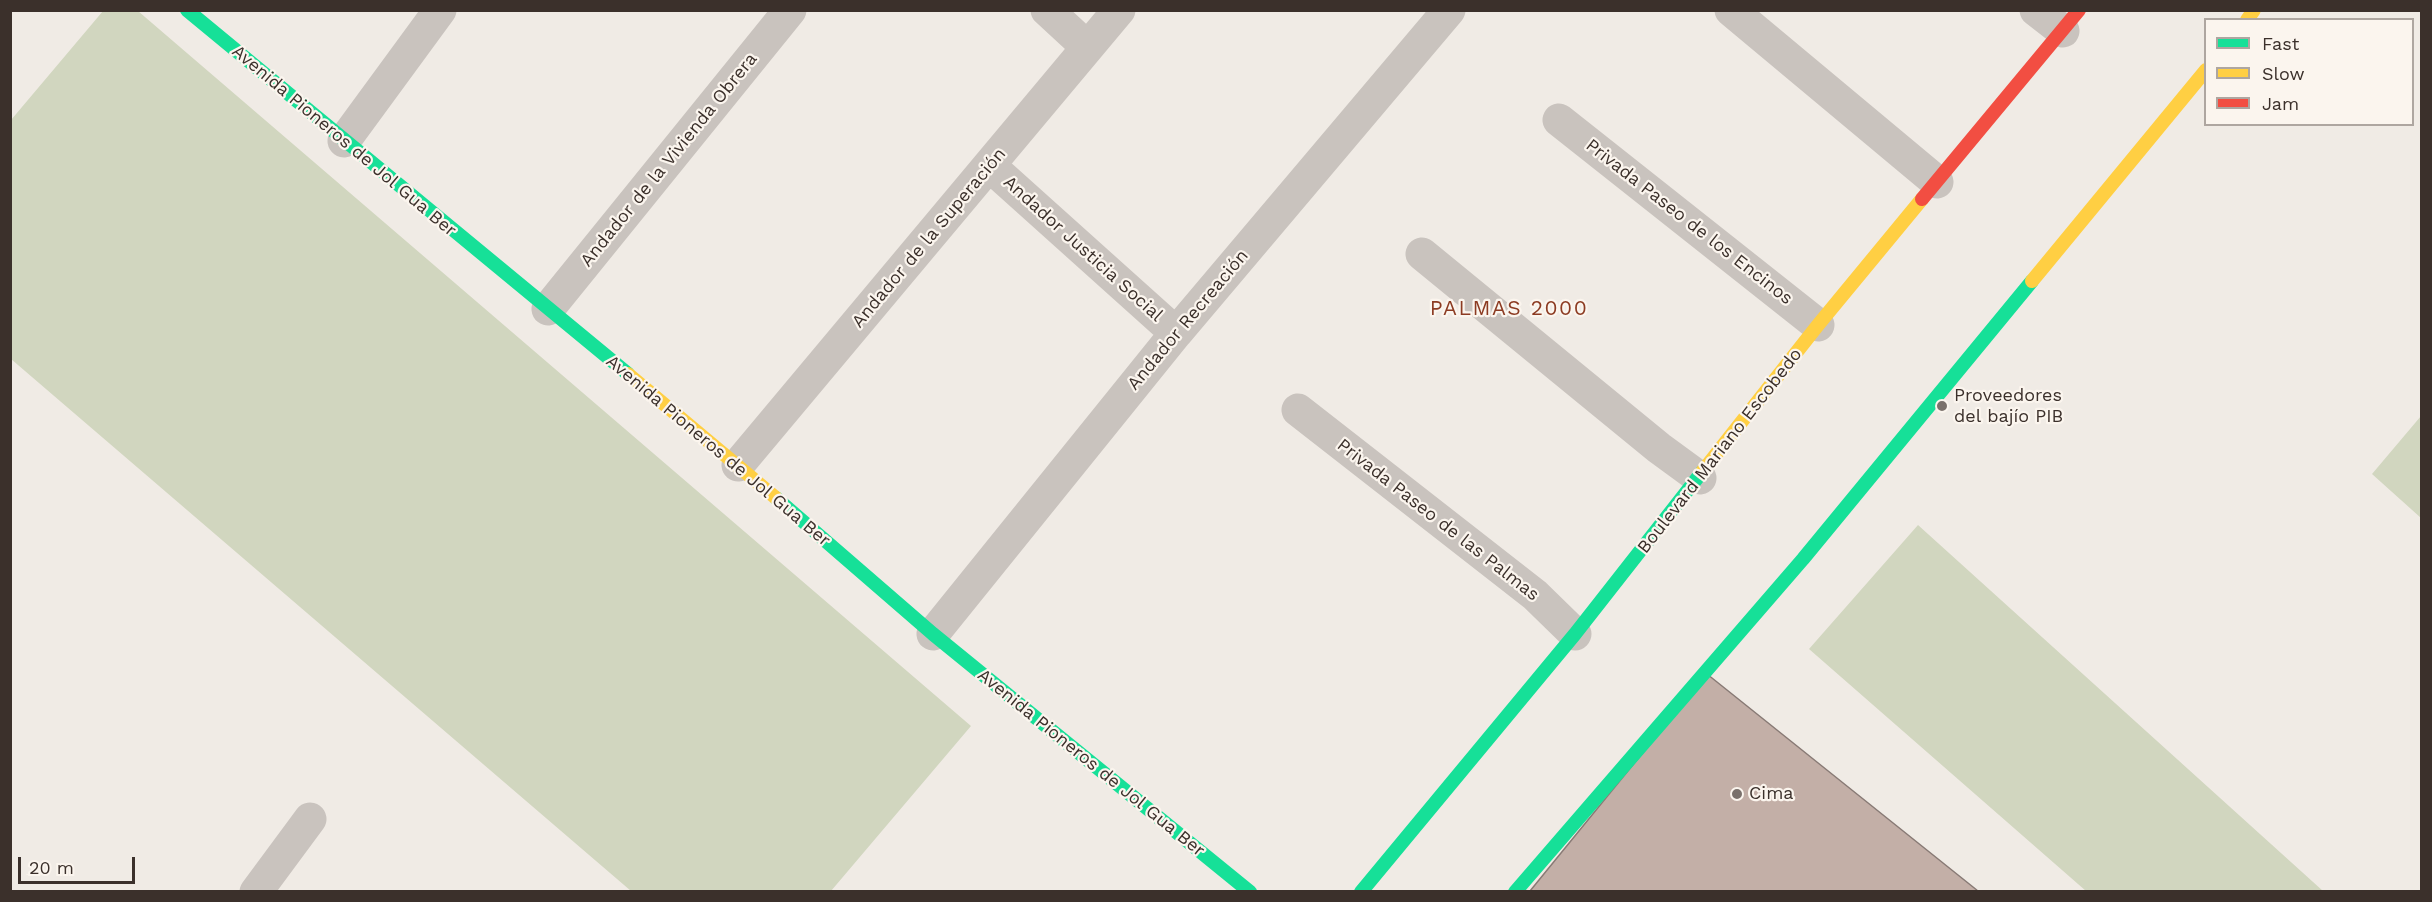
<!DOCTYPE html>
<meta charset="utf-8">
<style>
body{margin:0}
#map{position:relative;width:2432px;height:902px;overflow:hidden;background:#f0ebe5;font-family:"Work Sans",sans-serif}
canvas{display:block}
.frame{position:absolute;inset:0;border:12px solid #3b302b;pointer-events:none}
.legend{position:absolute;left:2204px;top:18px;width:210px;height:108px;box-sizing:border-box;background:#fbf5ee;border:2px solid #aea6a0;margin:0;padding:8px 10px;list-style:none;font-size:18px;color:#3b302b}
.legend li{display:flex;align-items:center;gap:12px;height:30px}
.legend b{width:30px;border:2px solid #aea6a0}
.scale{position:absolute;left:18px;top:857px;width:117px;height:27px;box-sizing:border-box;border:3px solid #3b302b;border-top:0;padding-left:8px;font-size:18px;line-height:21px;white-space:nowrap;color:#3b302b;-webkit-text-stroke:4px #fbf5ee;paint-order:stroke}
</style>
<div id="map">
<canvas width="2432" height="902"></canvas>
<div class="frame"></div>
<ul class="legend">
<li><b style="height:8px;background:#16e098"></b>Fast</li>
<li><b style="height:8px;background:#ffcf43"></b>Slow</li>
<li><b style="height:8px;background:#f24e42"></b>Jam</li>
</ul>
<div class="scale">20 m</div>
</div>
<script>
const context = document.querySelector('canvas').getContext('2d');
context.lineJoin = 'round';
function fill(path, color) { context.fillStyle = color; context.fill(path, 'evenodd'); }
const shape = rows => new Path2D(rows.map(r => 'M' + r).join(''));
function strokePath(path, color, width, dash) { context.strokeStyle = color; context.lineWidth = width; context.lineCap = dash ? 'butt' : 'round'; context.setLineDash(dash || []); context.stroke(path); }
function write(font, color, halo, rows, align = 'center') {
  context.font = font + ' "Work Sans",sans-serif'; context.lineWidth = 4.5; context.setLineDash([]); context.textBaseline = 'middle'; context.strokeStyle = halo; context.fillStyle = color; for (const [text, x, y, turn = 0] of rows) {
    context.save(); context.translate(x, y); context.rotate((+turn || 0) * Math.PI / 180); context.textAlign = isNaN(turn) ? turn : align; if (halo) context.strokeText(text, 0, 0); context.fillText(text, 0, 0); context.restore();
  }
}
const green = shape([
 [103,11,138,11,971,726,831,891,631,891,11,359,11,120],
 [2421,416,2421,518,2372,474],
 [1918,525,2323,891,2086,891,1809,649]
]);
const building = shape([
 [1707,674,1978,891,1530,891,1707,674]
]);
const street = shape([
 [1047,10,1087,47],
 [1731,10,1937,182],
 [2036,10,2063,31],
 [1559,120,1818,325],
 [344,141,440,10],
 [990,166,1176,333],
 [1422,254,1659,448,1700,478],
 [548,309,790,10],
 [1298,410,1535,595,1575,634],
 [738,465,1119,10],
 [933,634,1176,333,1449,10],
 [256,892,310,819]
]);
const fast = shape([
 [187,10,628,374],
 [776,498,933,634,1250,892],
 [1361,892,1575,634,1702,472],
 [1515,892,1803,559,2032,281]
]);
const slow = shape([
 [2247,20,2254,10],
 [2032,281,2206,70],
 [628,374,776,498],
 [1702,472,1818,325,1922,199]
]);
const jam = shape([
 [1922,199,2079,10]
]);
const markers = [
 [1942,406,6,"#7a716c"],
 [1737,794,6,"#7a716c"]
];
const streetNames = [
 ["Avenida Pioneros de Jol Gua Ber",344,141,40],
 ["Andador de la Vivienda Obrera",669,160,-51],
 ["Privada Paseo de los Encinos",1689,222,38],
 ["Andador de la Superación",929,238,-50],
 ["Andador Justicia Social",1083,249,42],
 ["Andador Recreación",1188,320,-50],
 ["Avenida Pioneros de Jol Gua Ber",718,451,40],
 ["Boulevard Mariano Escobedo",1720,451,-52],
 ["Privada Paseo de las Palmas",1438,520,38],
 ["Avenida Pioneros de Jol Gua Ber",1091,763,39]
];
const poiNames = [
 ["Proveedores",1954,396],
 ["del bajío PIB",1954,417],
 ["Cima",1749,794]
];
const quarterNames = [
 ["PALMAS 2000",1509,309]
];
fill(green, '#d1d6bf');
fill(building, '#c3afa7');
strokePath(building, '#887a75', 1.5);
strokePath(street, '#c9c3be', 33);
strokePath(fast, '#16e098', 14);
strokePath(slow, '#ffcf43', 14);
strokePath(jam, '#f24e42', 14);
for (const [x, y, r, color] of markers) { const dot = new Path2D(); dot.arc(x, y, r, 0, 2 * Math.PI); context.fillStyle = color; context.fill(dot); strokePath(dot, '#fbf5ee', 2); }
write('18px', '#3b302b', '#fbf5ee', streetNames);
write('18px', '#3b302b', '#fbf5ee', poiNames, 'left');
context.letterSpacing = '1.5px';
write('21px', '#8c3b22', '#fbf5ee', quarterNames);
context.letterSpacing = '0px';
</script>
